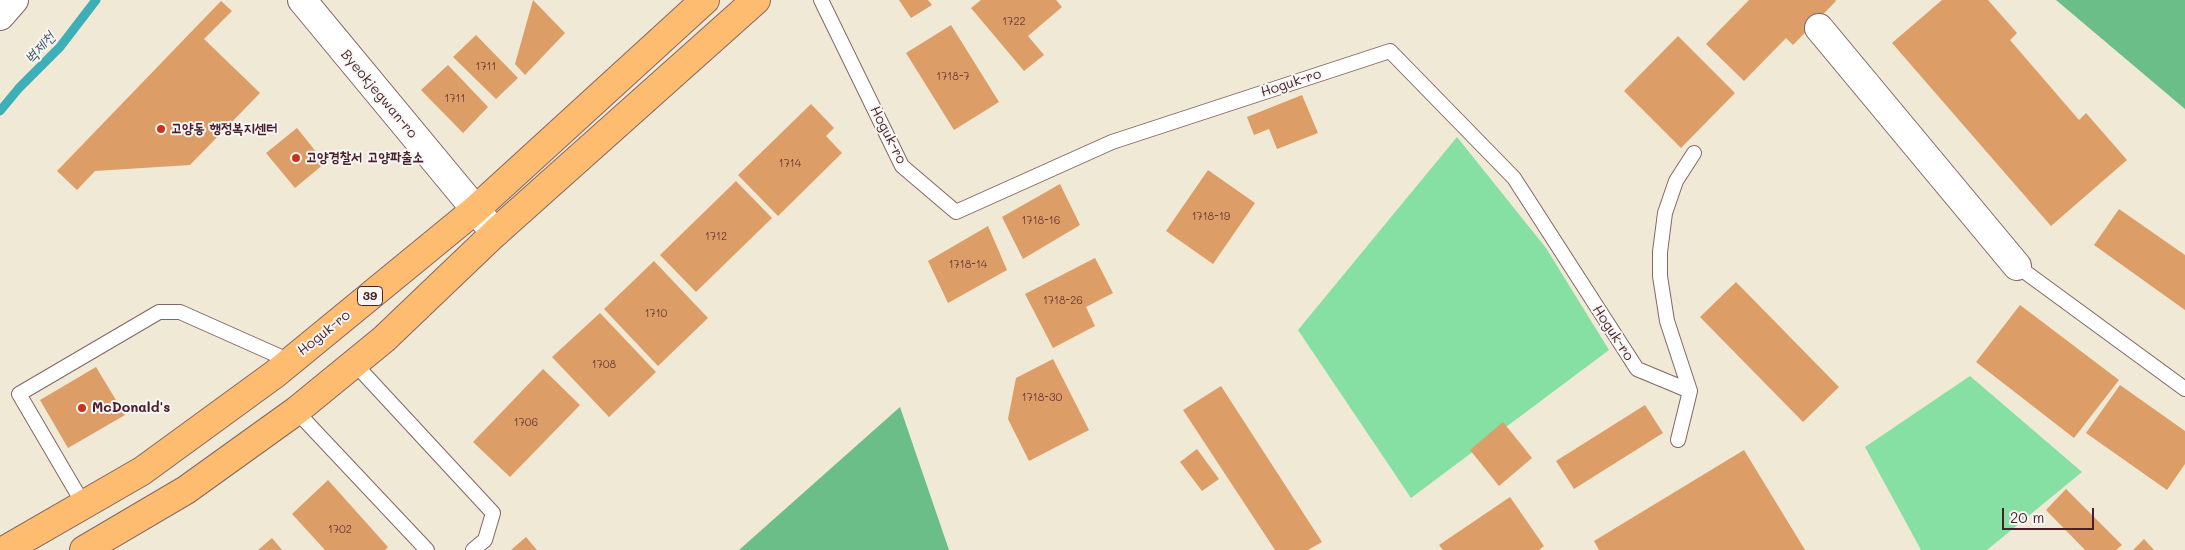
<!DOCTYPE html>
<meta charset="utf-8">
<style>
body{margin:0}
#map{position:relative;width:2185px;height:550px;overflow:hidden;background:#f0e9d5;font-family:Mali,sans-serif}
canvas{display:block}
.scale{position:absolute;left:2002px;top:508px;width:92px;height:22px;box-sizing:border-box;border:2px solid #4a1f2b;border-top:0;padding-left:6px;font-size:15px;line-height:18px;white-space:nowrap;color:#4a1f2b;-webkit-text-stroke:4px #f6f6f2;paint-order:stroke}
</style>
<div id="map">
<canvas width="2185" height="550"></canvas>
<div class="scale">20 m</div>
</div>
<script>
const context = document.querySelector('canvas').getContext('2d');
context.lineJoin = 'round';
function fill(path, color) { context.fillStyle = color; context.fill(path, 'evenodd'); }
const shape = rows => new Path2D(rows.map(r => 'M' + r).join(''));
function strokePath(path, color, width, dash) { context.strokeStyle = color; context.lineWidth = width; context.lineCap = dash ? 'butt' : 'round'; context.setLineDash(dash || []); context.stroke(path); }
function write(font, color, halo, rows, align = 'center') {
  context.font = font + ' Mali,"Poor Story",sans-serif'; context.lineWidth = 4; context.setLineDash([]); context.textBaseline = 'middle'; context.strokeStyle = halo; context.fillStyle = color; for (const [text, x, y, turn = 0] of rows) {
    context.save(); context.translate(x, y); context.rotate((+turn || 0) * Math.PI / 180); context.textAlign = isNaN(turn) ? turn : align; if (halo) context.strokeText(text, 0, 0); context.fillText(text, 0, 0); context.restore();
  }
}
const green = shape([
 [1457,137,1546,248,1609,350,1411,498,1298,330],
 [1970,376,2082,472,1987,550,1921,550,1865,447]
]);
const forest = shape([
 [2056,0,2185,0,2185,109],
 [900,407,949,550,739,550]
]);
const stream = shape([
 [0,111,19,88,60,47,96,0]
]);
const building = shape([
 [533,0,565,33,525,75,515,64],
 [899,0,928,0,932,5,911,18],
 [981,0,1056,0,1062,7,1028,36,1044,55,1024,71,971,8],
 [1749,0,1835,0,1836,1,1793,45,1786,38,1744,81,1706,44],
 [1942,0,1988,0,2017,33,2010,40,2079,120,2086,113,2127,160,2051,226,1892,43],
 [221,1,232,11,204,39,260,93,190,165,95,171,77,190,57,171],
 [951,25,999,102,954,130,906,53],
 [476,35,518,78,496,99,453,57],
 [1678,36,1735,93,1681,148,1624,91],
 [448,65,488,107,463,133,421,90],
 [1302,95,1318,133,1277,149,1269,129,1254,135,1247,117],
 [811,104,834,128,826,136,842,153,778,216,738,175],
 [297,128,325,163,295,188,266,153],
 [1208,170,1255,203,1213,264,1166,231],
 [736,181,772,218,696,292,660,255],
 [1060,184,1080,225,1023,259,1002,217],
 [2119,209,2185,255,2185,310,2094,245],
 [988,226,1007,270,948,303,928,261],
 [1095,258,1113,293,1086,307,1095,326,1053,348,1025,294],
 [654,261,708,318,658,366,604,309],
 [1736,282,1839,387,1803,422,1700,317],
 [2020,305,2119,380,2074,438,1976,362],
 [600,313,656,372,609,417,552,357],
 [1053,359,1089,430,1029,461,1008,419,1016,378],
 [96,367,125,415,68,448,40,400],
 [543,369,580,405,510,477,473,442],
 [2120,385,2185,431,2185,464,2167,490,2086,433],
 [1221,386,1322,542,1308,550,1275,550,1183,410],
 [1645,405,1663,433,1574,489,1556,461],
 [1503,422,1532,458,1499,486,1470,450],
 [1197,449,1219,479,1202,491,1180,462],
 [1744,450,1805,550,1599,550,1594,541],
 [328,480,388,547,385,550,325,550,292,514],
 [2066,489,2122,545,2116,550,2085,550,2046,510],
 [1510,497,1544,546,1539,550,1443,550,1439,545],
 [526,537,537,550,511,550],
 [272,538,282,550,258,550],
 [2144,539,2154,550,2133,550]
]);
const lane = shape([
 [821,0,902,166,956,212,1112,142,1390,51,1514,178,1637,369,1690,391,1678,440],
 [2017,266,2185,389],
 [354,363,493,513,485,540,473,550],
 [1690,391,1667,321,1660,276,1660,252,1665,213,1676,181,1694,153],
 [296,411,427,550],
 [84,505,19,394,159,312,180,312,290,361]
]);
const street = shape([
 [302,0,495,233],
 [0,16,14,0],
 [1819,28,2017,266]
]);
const primary = shape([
 [5,550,142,471,275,374,475,210,705,0],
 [84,550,186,490,296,411,384,339,495,233,756,0]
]);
const markers = [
 [161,129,5,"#c8321e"],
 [296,158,5,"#c8321e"],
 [82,408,5,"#c8321e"]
];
const numberNames = [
 ["1722",1014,22],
 ["1711",486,67],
 ["1718-7",953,77],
 ["1711",455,99],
 ["1714",790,164],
 ["1718-19",1211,217],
 ["1718-16",1041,221],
 ["1712",716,237],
 ["1718-14",968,265],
 ["1718-26",1063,301],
 ["1710",656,314],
 ["1708",604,365],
 ["1718-30",1042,398],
 ["1706",526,423],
 ["1702",340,530]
];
const shields = [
 [370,296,25]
];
const shieldNames = [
 ["39",370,296]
];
const streetNames = [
 ["Hoguk-ro",1291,83,-18],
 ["Byeokjegwan-ro",379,94,50],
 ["Hoguk-ro",888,135,63],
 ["Hoguk-ro",324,333,-39],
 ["Hoguk-ro",1613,333,57]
];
const poiNames = [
 ["고양동 행정복지센터",171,129],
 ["고양경찰서 고양파출소",306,158],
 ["McDonald's",92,408]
];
const waterNames = [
 ["벽제천",40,48,-48]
];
fill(green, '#86dfa3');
fill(forest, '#6cbe89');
strokePath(stream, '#3eafb7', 9);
fill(building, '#dd9d66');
strokePath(lane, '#846666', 16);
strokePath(street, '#846666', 30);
strokePath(primary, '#846666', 30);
strokePath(lane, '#fff', 14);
strokePath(street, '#fff', 28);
strokePath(primary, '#fdbc6f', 28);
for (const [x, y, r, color] of markers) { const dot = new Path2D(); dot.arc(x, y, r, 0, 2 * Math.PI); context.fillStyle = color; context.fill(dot); strokePath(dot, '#f6f6f2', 2); }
write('11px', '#6f3e3a', null, numberNames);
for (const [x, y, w] of shields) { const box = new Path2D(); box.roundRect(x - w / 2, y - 9.5, w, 19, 4); context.fillStyle = '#f6f6f2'; context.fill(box); strokePath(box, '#4a1f2b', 1); }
write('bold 12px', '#4a1f2b', null, shieldNames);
write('14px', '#4a1f2b', '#f6f6f2', streetNames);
write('bold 14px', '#4a1f2b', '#f6f6f2', poiNames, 'left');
write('italic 15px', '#455963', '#f6f6f2', waterNames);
</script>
